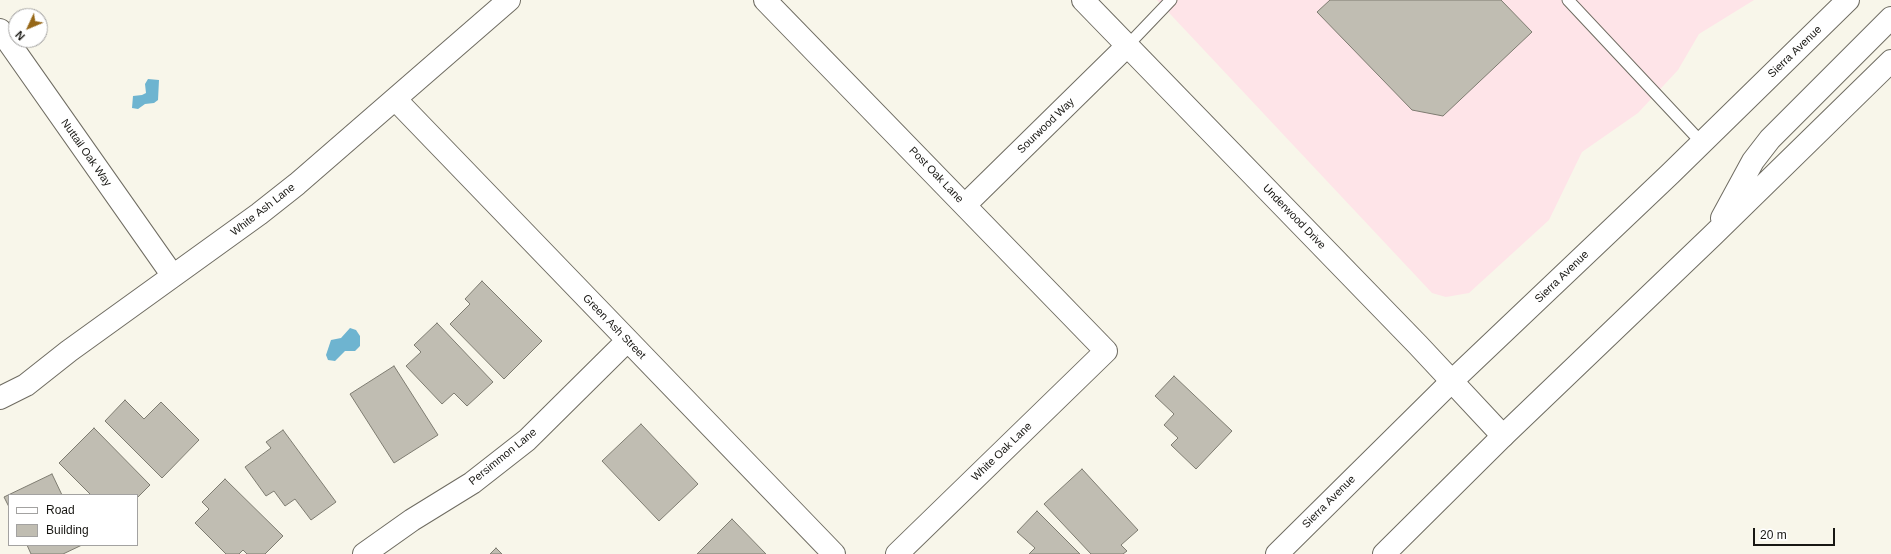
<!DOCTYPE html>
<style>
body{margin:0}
#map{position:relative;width:1891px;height:554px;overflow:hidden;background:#f8f6ea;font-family:Arial,sans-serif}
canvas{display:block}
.legend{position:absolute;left:8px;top:494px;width:130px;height:52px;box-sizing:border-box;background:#fff;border:1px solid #a3a2a1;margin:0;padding:5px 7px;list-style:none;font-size:12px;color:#181713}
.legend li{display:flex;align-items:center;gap:8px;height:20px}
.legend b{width:20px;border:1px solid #a3a2a1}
.north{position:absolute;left:8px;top:8px;width:40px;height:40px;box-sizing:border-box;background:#fff;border:1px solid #a3a2a1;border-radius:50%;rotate:226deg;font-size:11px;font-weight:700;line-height:16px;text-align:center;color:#181713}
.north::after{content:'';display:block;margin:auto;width:14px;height:18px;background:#966717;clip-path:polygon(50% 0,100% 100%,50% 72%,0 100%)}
.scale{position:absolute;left:1753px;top:528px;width:82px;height:18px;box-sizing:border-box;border:2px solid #181713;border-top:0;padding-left:5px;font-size:12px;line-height:14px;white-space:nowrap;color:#181713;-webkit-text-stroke:3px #fff;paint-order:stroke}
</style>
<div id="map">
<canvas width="1891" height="554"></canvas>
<ul class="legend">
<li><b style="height:5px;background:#fff"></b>Road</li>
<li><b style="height:11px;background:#c0bdb2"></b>Building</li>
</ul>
<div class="north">N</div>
<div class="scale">20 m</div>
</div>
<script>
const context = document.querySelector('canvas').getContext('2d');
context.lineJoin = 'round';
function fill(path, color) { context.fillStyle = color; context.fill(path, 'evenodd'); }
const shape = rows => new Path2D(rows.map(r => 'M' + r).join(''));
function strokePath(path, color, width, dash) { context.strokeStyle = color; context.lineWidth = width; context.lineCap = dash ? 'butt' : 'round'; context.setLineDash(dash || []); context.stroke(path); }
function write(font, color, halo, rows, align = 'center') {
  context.font = font + ' Arial,sans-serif'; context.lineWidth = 4; context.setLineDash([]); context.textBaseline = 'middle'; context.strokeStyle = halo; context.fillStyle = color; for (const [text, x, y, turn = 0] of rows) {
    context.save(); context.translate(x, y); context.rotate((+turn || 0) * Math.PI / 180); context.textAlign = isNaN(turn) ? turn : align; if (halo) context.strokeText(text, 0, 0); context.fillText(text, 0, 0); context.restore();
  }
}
const commercial = shape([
 [1157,0,1754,0,1699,34,1678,70,1638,113,1582,152,1549,220,1469,293,1446,297,1432,293]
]);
const water = shape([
 [148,79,159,80,158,100,154,103,145,104,138,109,132,108,133,96,142,95,146,93,145,84],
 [350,328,356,330,360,336,360,346,355,351,345,351,335,361,328,360,326,355,331,340,341,338]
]);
const building = shape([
 [1330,0,1501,0,1532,32,1443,116,1412,110,1317,12,1330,0],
 [482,281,542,341,504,379,450,324,470,304,465,299,482,281],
 [437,323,493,382,467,406,454,393,442,404,406,366,421,352,414,345,437,323],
 [394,366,438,435,394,463,350,394,394,366],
 [1174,376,1232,431,1196,469,1171,445,1178,438,1164,425,1174,414,1155,396,1174,376],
 [125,400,144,419,161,402,199,440,162,478,105,421,125,400],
 [641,424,698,484,659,521,602,461,641,424],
 [94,428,150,485,137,498,137,495,91,495,59,463,94,428],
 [283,430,336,502,311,520,295,499,285,506,274,491,266,496,245,467,271,448,266,442,283,430],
 [1082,469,1138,530,1121,545,1127,551,1123,554,1091,554,1044,504,1082,469],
 [52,474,62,495,9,495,9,507,4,497,52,474],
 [225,479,283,536,265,554,247,554,243,550,239,554,226,554,195,523,209,509,202,502,225,479],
 [1037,511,1080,554,1029,554,1035,548,1017,532,1037,511],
 [732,519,766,554,697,554,732,519],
 [27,545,82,545,63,554,31,554,27,545],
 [496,548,502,554,490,554,496,548]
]);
const service = shape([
 [1568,0,1702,143],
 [1127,46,1171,0]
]);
const minor = shape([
 [765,0,1106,351,897,554],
 [1083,0,1418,345,1503,436],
 [0,30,173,276],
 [395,99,834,554],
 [965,205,1127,46],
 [0,398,26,385,69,351,259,214,297,184,509,0],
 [364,554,412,520,472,483,527,440,627,341]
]);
const primary = shape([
 [1722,218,1753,161,1770,139,1891,18],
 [1277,554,1452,381,1670,174,1848,0],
 [1384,554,1503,436,1712,236,1891,61]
]);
const streetNames = [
 ["Sierra Avenue",1795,52,-44],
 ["Sourwood Way",1046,126,-44],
 ["Nuttail Oak Way",86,153,55],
 ["Post Oak Lane",936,175,46],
 ["White Ash Lane",263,210,-38],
 ["Underwood Drive",1294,217,46],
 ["Sierra Avenue",1562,277,-44],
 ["Green Ash Street",614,327,46],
 ["White Oak Lane",1002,452,-44],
 ["Persimmon Lane",503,457,-39],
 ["Sierra Avenue",1329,502,-45]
];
fill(commercial, '#fee4e8');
fill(water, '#6eb4d0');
fill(building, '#c0bdb2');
strokePath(building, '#7e7c71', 1);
strokePath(service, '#6f6c62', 13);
strokePath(minor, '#6f6c62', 24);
strokePath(primary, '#6f6c62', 24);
strokePath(service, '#fff', 11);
strokePath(minor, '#fff', 22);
strokePath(primary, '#fff', 22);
write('11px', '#181713', '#fff', streetNames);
</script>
